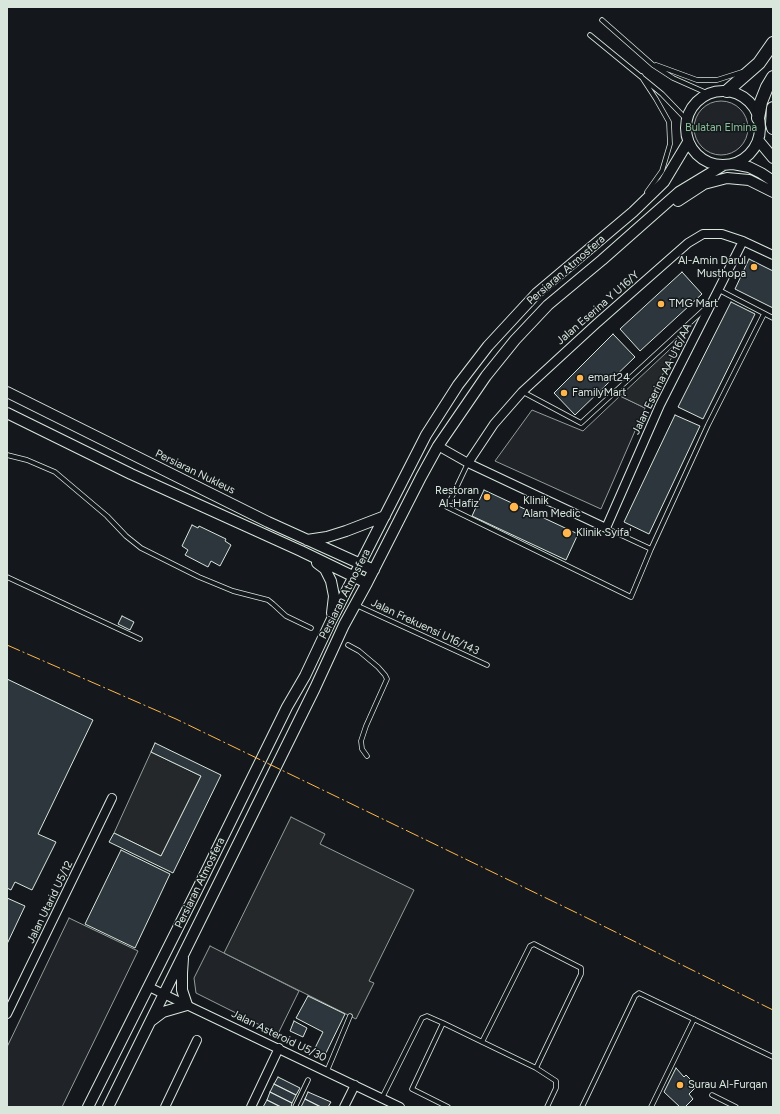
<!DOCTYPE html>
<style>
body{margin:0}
#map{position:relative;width:780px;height:1114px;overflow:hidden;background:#14181c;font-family:Figtree,sans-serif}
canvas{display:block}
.frame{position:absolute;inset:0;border:8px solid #d8e6dc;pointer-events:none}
</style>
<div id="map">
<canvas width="780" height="1114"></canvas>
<div class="frame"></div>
</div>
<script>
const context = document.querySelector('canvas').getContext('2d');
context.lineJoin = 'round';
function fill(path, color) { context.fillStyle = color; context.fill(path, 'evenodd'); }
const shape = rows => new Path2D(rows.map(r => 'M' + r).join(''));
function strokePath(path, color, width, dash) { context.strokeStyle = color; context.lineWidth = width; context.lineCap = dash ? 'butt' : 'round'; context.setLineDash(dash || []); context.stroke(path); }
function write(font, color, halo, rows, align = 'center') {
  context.font = font + ' Figtree,sans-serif'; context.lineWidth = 3; context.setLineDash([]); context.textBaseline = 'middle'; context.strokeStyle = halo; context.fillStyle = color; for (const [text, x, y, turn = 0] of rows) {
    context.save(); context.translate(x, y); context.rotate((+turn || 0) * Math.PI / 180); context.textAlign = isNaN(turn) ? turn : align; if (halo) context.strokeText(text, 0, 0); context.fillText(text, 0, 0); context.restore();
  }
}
const green = shape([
 '694 128a27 27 0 1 1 54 0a27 27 0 1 1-54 0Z',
 [620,396,645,408,601,509,495,461,532,410,583,431,620,396],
 [69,918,138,951,62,1107,7,1107,7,1047,69,918],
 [210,946,299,991,278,1034,196,993,194,978,210,946]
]);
const parking = shape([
 [682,338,645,408,620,396,682,338],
 [151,752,201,776,161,856,114,833,151,752],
 [291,817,325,834,320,844,414,890,369,981,374,983,356,1019,224,953,291,817]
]);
const building = shape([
 [749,259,773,271,773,308,735,289,749,259],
 [682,272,702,294,640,351,620,329,682,272],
 [731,302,755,314,703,419,678,407,731,302],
 [613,334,635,357,575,415,554,393,613,334],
 [675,415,700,426,649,534,624,522,675,415],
 [484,490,578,534,566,560,472,516,484,490],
 [192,525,198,528,199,526,226,539,225,541,231,545,220,566,211,561,208,567,185,555,188,550,182,546,192,525],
 [122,616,134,622,130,630,118,624,122,616],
 [7,679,93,720,38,834,56,842,32,890,15,882,11,890,7,888,7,679],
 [155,743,221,775,173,873,109,842,114,833,161,856,201,776,151,752,155,743],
 [121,850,170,874,135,948,85,924,121,850],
 [7,898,25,906,7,944,7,898],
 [308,996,345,1014,325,1055,314,1050,323,1032,296,1018,308,996],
 [294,1021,307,1028,303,1037,290,1031,294,1021],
 [676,1068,684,1077,686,1075,692,1081,690,1083,695,1088,689,1094,693,1099,685,1107,680,1107,664,1092,676,1068],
 [278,1077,300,1088,296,1095,274,1084,278,1077],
 [274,1084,296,1095,292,1103,270,1092,274,1084],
 [270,1092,292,1103,291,1107,281,1107,267,1100,270,1092],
 [308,1092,331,1102,328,1107,321,1107,305,1099,308,1092],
 [305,1099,321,1107,301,1107,305,1099],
 [267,1100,281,1107,263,1107,267,1100]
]);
const service = shape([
 [602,20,653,65,673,78,709,94],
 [590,35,662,94,687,120],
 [656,65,697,80,717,80,742,72],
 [641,76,656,99,669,122,670,144,662,171,647,192],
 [719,290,773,318],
 [523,392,581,423,707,307],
 [7,455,27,460,55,472,107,516,126,536,141,548,199,577,233,591,268,600,273,604,286,616,311,628],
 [468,463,447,507,631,597,651,549,708,425,764,314],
 [606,528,651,549],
 [7,577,140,639],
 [356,605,487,665],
 [348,645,359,651,378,667,385,675,387,679,366,726,361,741,362,749,367,756],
 [482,1042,530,946,534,944,581,968,581,974,536,1068],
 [327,1071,350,1016],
 [712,1095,736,1107],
 [382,1098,422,1018,427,1016,443,1023],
 [295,1107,308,1080],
 [448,1107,412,1089,443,1023,536,1068,556,1081,556,1088,547,1107],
 [582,1107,635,996,639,993,773,1057],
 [651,1107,694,1019]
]);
const minor = shape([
 [438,446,468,463,606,528,660,405,743,241],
 [468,463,494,424,522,392,596,324,688,243,703,234,722,234,743,241,773,255],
 [149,987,400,1107],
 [7,1014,112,798],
 [165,1107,197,1040],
 [251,1107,279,1048],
 [344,1107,355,1085]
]);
const tertiary = shape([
 '686 128a37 37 0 1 1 74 0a37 37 0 1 1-74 0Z',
 [758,140,773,158],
 [733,164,749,167,761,173,773,181],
 [678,201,704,184,727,178,749,180,773,192],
 [7,392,268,522,374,570],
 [7,413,131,474,301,551,367,583],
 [307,540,327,537,346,531,385,516],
 [317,563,325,569,331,581,334,596,332,613],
 [151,1021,163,1012,187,1005,182,990,182,973,183,958],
 [88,1107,198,888,287,707,305,676,331,621,426,435,458,385,488,346,537,293,633,212,664,182,688,142],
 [108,1107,315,688,344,625,367,583,421,477,438,446,486,376,515,340,548,305,602,260,679,192,722,166]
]);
const secondary = shape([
 [727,91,759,63,773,43],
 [773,108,772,124,773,128],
 [758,118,761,102,767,87,773,77]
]);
const power = shape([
 [7,645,176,719,577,913,773,1010]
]);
const markers = [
 [754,267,4,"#ffb74d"],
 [661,304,4,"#ffb74d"],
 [580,378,4,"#ffb74d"],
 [564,393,4,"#ffb74d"],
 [487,497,4,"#ffb74d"],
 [514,507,5,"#ffb74d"],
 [567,533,5,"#ffb74d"],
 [680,1085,4,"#ffb74d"]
];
const parkNames = [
 ["Bulatan Elmina",721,128]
];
const poiNames = [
 ["Al-Amin Darul",746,261,"right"],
 ["Musthopa",746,274,"right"],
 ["TMG Mart",669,304],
 ["emart24",588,378],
 ["FamilyMart",572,393],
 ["Restoran",479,491,"right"],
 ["Al-Hafiz",479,504,"right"],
 ["Klinik",523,501],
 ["Alam Medic",523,514],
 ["Klinik Syifa'",576,533],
 ["Surau Al-Furqan",688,1085]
];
const streetNames = [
 ["Persiaran Atmosfera",566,270,-41],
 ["Jalan Eserina Y U16/Y",598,308,-41],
 ["Jalan Eserina AA U16/AA",662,379,-64],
 ["Persiaran Nukleus",195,472,26],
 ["Persiaran Atmosfera",345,594,-63],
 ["Jalan Frekuensi U16/143",425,627,25],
 ["Persiaran Atmosfera",200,883,-64],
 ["Jalan Utarid U5/12",50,902,-64],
 ["Jalan Asteroid U5/30",279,1036,26]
];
fill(green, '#202428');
strokePath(green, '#939e99', 1);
fill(parking, '#24282b');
strokePath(parking, '#939e99', 1);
fill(building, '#2c363c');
strokePath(building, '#d8e6dc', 1);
strokePath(service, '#d8e6dc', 5.5);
strokePath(minor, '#d8e6dc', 10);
strokePath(tertiary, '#d8e6dc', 12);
strokePath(secondary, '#d8e6dc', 14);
strokePath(service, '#14181c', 4);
strokePath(minor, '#14181c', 8);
strokePath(tertiary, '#14181c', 10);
strokePath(secondary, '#14181c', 12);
strokePath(power, '#ffb74d', 1, [14, 3, 2, 3]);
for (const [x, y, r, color] of markers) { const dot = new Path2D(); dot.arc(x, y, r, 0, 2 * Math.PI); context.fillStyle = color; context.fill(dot); strokePath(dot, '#14181c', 1.5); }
write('11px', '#8ac095', '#14181c', parkNames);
write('11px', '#d8e6dc', '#14181c', poiNames, 'left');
write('11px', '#d8e6dc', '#14181c', streetNames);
</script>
